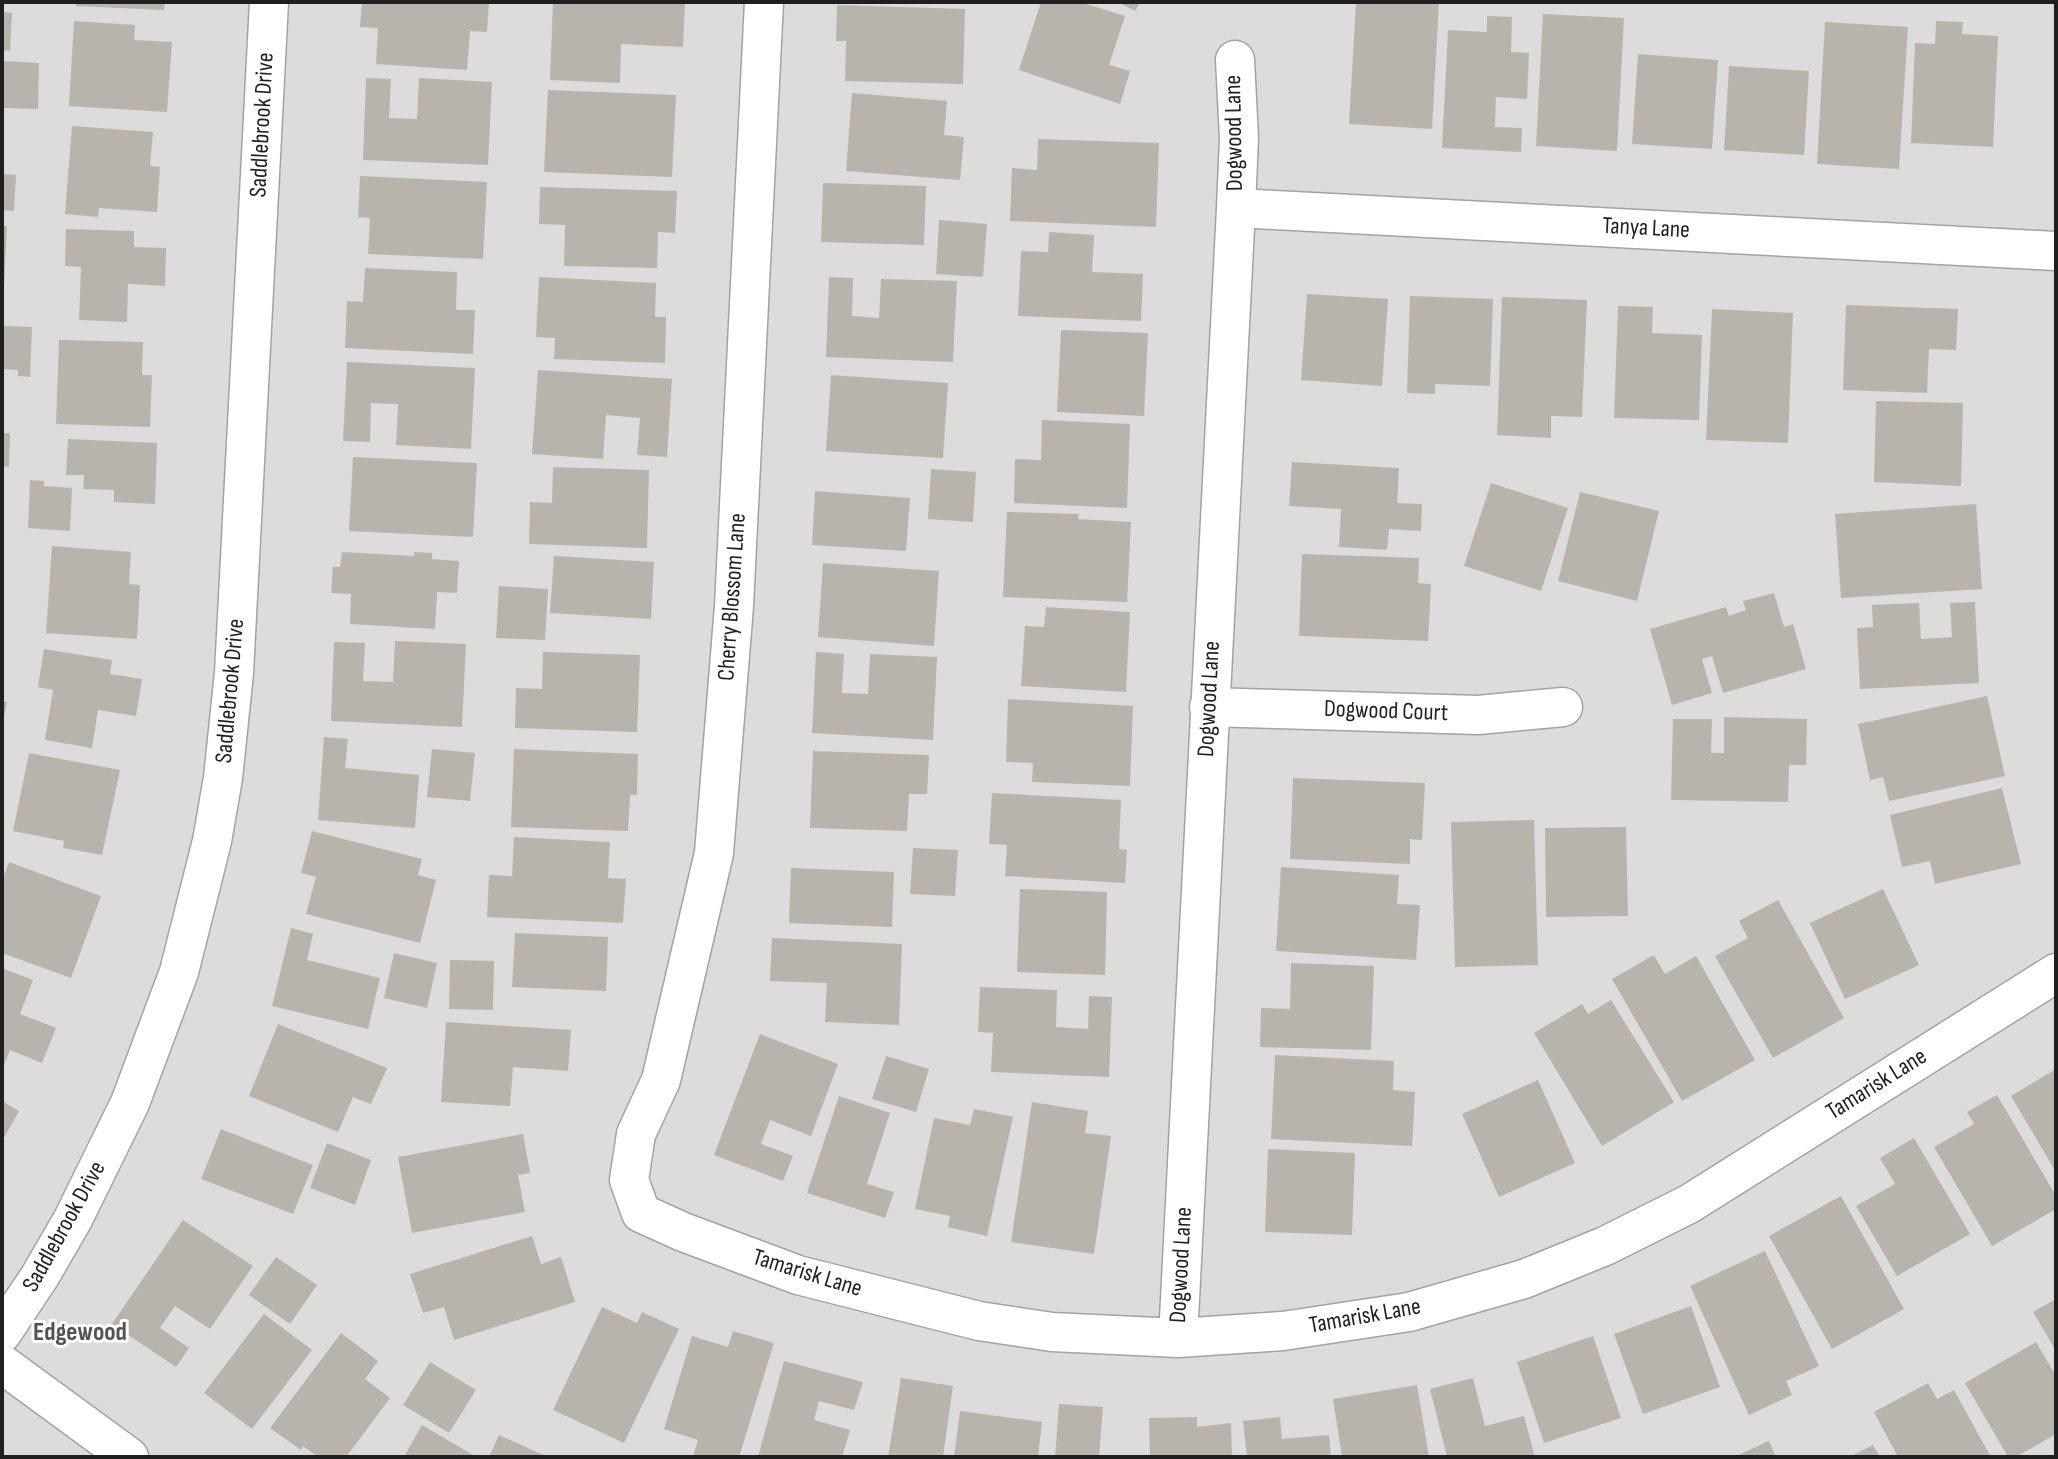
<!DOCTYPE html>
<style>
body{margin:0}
#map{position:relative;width:2058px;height:1459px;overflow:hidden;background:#efeee6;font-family:"Sofia Sans Condensed",sans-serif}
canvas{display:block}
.frame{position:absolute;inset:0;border:4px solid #1f1f1f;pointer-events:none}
</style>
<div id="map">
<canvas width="2058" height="1459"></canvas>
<div class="frame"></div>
</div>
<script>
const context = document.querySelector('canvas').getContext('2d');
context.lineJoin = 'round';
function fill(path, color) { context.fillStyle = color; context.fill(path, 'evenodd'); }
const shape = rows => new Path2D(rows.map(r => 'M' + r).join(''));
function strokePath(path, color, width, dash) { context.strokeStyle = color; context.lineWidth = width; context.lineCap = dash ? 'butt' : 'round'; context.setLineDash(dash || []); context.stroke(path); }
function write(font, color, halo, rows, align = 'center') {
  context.font = font + ' "Sofia Sans Condensed",sans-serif'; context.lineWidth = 6; context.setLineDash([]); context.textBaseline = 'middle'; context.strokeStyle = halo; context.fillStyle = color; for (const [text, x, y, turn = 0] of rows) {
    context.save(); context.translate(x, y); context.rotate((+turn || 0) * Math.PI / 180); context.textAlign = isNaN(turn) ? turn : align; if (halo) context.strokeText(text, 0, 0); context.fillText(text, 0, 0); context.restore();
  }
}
const residential = shape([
 [2,2,2056,2,2056,1457,2,1457]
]);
const building = shape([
 [76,2,165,2,164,10,76,6],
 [362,2,489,2,487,32,470,31,467,70,376,64,378,28,360,27],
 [553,2,685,4,683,47,621,44,620,83,550,80],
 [1041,2,1080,2,1125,16,1109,65,1130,71,1120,104,1019,70],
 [1118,2,1140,2,1135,11],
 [1356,2,1439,2,1432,129,1349,124],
 [837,5,965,9,963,84,845,81,846,41,836,41],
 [2,12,12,13,10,51,2,50],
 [1543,14,1624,18,1617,151,1536,146],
 [1487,16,1512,17,1511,52,1529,53,1527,99,1496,97,1495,127,1522,128,1521,152,1442,148,1448,30,1487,32],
 [74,21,135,25,134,40,172,42,167,112,69,106],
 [1936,21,1963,22,1962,34,1998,36,1993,147,1911,143,1915,43,1935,44],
 [1825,22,1908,27,1899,169,1817,164],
 [1638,54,1718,60,1712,149,1632,144],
 [2,61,39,63,38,109,2,108],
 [1729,66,1809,71,1804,155,1724,150],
 [366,78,391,79,389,118,417,119,419,78,492,82,488,165,363,160],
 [548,90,676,95,672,177,544,172],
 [852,93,947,101,944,135,964,137,960,180,846,171],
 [72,126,153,132,150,166,160,167,157,212,99,208,98,217,65,214],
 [1038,139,1159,143,1156,227,1010,221,1012,168,1037,170],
 [2,174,16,175,14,211,2,210],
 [360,176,487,182,483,259,368,254,370,218,358,217],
 [823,183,926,186,924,245,821,242],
 [540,187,677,191,675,233,658,232,657,268,564,266,565,225,539,224],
 [939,220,987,224,983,277,936,274],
 [2,226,7,226,4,287,2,287],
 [66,229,134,231,134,247,166,248,165,286,128,284,127,322,79,320,81,267,65,266],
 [1049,232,1094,235,1092,272,1143,274,1141,321,1018,316,1021,251,1048,252],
 [365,268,457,272,456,310,475,310,473,354,345,348,347,301,363,302],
 [539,277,656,283,655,317,666,317,665,363,554,359,555,338,536,337],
 [829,277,853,278,852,316,879,318,881,279,957,281,953,362,826,357],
 [1307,294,1388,299,1382,386,1301,380],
 [1410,296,1493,299,1490,386,1435,384,1435,394,1407,393],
 [1502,297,1587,300,1582,417,1551,416,1551,438,1497,435],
 [1846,305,1958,309,1956,350,1929,349,1927,393,1843,390],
 [1618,306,1653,307,1652,333,1702,335,1699,420,1614,418],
 [1712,309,1793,313,1788,443,1706,440],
 [2,326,32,327,30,377,18,376,18,370,2,369],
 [1061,330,1148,333,1144,416,1057,412],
 [59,340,143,342,142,375,152,375,150,427,56,424],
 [347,362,475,368,471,449,396,445,398,404,371,403,370,442,343,441],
 [538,370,672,379,667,457,637,455,640,418,606,415,603,459,532,454],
 [831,375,948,383,943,458,826,451],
 [1876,401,1963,403,1961,486,1874,482],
 [1042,420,1130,424,1127,508,1014,503,1015,459,1041,460],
 [2,433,10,433,9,467,2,466],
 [68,439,157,443,155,504,114,502,114,490,83,489,84,475,66,475],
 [353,457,477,463,473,537,349,531],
 [1292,462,1399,468,1397,503,1422,504,1421,531,1389,529,1387,550,1339,547,1341,509,1289,506],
 [553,467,649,470,647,548,529,544,530,502,552,503],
 [931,469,976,472,973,522,928,519],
 [30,480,44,481,44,486,72,488,70,531,28,528],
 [1491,483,1568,508,1541,591,1464,566],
 [815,491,910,498,906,551,812,545],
 [1580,492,1659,511,1637,601,1558,581],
 [1976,504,1982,589,1841,598,1835,514],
 [1007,512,1079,514,1078,519,1131,522,1127,602,1003,597],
 [52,546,131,552,129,584,140,585,137,639,46,633],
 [342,552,414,556,414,552,432,553,432,559,459,561,457,593,437,592,435,629,350,624,351,594,331,593,333,567,340,567],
 [1302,554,1419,558,1418,583,1431,584,1428,641,1299,636],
 [554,556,654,562,651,619,550,613],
 [823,563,939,571,934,646,818,637],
 [499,586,548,589,545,640,496,638],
 [1774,593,1784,627,1793,624,1806,669,1723,693,1712,656,1702,659,1712,693,1672,705,1650,629,1726,607,1729,616,1746,610,1743,601],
 [1975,602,1979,683,1860,689,1857,628,1873,627,1872,605,1919,603,1921,639,1952,637,1950,603],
 [1046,607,1130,612,1126,692,1021,686,1025,626,1044,627],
 [395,641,466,644,462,727,331,721,334,642,365,643,363,681,393,682],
 [44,649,112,660,110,674,142,679,136,716,98,710,92,748,45,740,53,690,38,687],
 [543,652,640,655,637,732,515,728,516,688,542,689],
 [816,652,844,654,842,693,868,694,870,654,937,657,933,740,812,733],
 [1987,696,2005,776,1889,801,1883,777,1870,780,1858,724],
 [1008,699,1133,706,1130,786,1032,782,1033,763,1006,762],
 [2,701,7,702,3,722,2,722],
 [1724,717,1807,719,1806,765,1789,765,1788,802,1671,800,1673,719,1712,719,1711,753,1724,753],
 [324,737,348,739,345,768,419,775,415,828,318,820],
 [432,749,475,753,470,801,427,797],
 [514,749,638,754,637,795,630,795,628,831,511,827],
 [813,751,929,755,927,794,909,794,907,831,810,828],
 [29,753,120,770,102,855,63,848,64,841,13,831],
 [1293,778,1425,783,1422,840,1410,839,1410,864,1290,859],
 [2002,788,2021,864,1935,884,1930,861,1902,867,1890,815],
 [992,793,1121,800,1119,849,1127,850,1125,883,1005,876,1007,845,989,844],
 [1534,820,1538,965,1455,967,1451,822],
 [1626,827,1628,916,1546,917,1545,828],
 [312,831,422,859,418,875,436,880,420,943,306,914,316,877,301,873],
 [514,837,610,842,608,878,626,879,623,923,487,917,489,875,512,876],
 [913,848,958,850,955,896,910,894],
 [9,862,101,896,71,978,2,953,2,881],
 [1281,867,1399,875,1397,904,1420,905,1416,960,1276,951],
 [791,868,894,872,892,927,789,923],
 [1020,889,1107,892,1105,975,1017,972],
 [1883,889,1919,965,1845,999,1810,923],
 [1778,900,1844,1018,1773,1058,1715,956,1748,938,1739,921],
 [291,928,313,934,307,960,380,978,368,1029,272,1006],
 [515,933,608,937,606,991,512,987],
 [772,938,902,944,899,1025,825,1022,827,983,770,981],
 [394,953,437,963,427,1008,384,998],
 [1654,955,1665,974,1696,956,1755,1060,1682,1101,1612,979],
 [450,960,494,961,493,1010,449,1009],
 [1291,963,1374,966,1371,1050,1260,1047,1261,1008,1290,1009],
 [2,968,33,980,20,1014,56,1028,42,1063,10,1050,4,1065,2,1064],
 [980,987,1057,990,1056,1027,1088,1029,1089,996,1112,997,1109,1077,991,1072,993,1033,978,1032],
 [1611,1000,1674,1102,1602,1146,1534,1033,1582,1004,1588,1014],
 [446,1022,571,1030,568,1071,513,1067,510,1106,441,1102],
 [278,1024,387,1068,371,1104,353,1097,338,1132,249,1096],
 [760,1034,838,1064,811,1136,770,1120,761,1144,793,1156,783,1181,714,1155],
 [1275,1055,1394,1061,1393,1090,1415,1092,1412,1146,1271,1139],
 [886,1056,929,1069,916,1112,872,1099],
 [2056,1069,2056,1172,2011,1096],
 [1538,1080,1575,1163,1499,1197,1462,1114],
 [1997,1095,2056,1196,2056,1209,1992,1246,1934,1147,1974,1124,1967,1112],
 [839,1096,890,1113,867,1184,894,1192,885,1218,807,1193],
 [2,1101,19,1111,2,1141],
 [1032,1102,1088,1111,1085,1133,1111,1136,1094,1254,1011,1242],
 [974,1109,1013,1117,987,1236,948,1227,950,1216,915,1209,934,1118,970,1125],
 [221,1129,313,1165,293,1214,201,1179],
 [523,1134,530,1173,518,1175,525,1212,412,1233,398,1157],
 [1914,1138,1970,1234,1897,1276,1856,1206,1895,1184,1880,1158],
 [327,1143,371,1160,355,1205,310,1188],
 [1268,1149,1355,1153,1352,1235,1265,1232],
 [1841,1196,1904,1309,1832,1349,1769,1236],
 [183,1220,253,1266,210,1329,175,1306,160,1328,189,1348,176,1367,112,1324],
 [532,1236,541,1264,561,1257,575,1302,454,1340,444,1307,423,1313,410,1274],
 [1765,1251,1819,1366,1786,1381,1792,1395,1749,1415,1690,1286],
 [276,1257,317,1285,290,1324,249,1295],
 [2056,1299,2056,1351,2033,1312],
 [1691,1306,1720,1387,1643,1414,1614,1334],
 [602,1307,637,1323,642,1312,679,1329,624,1443,553,1410],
 [264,1314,312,1350,252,1429,204,1393],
 [733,1331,774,1343,739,1457,693,1457,698,1440,664,1429,692,1336,728,1347],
 [341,1333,378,1361,365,1379,390,1398,346,1457,318,1457,303,1446,301,1450,270,1428],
 [1593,1336,1621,1418,1544,1443,1517,1362],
 [2036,1342,2056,1376,2056,1434,2016,1457,2008,1457,1965,1383],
 [784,1361,863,1382,854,1410,819,1401,814,1420,850,1430,842,1457,758,1457],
 [430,1362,476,1390,449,1433,403,1405],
 [901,1378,953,1386,943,1457,888,1457],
 [1473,1378,1485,1426,1524,1416,1535,1457,1447,1457,1430,1389],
 [1928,1383,1937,1399,1954,1390,1991,1457,1898,1457,1874,1412],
 [1417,1385,1429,1457,1342,1457,1333,1399],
 [1059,1404,1103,1407,1099,1457,1055,1457],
 [960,1411,1042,1422,1038,1457,954,1457],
 [1197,1417,1197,1427,1231,1423,1232,1457,1150,1457,1149,1418],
 [1280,1417,1282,1439,1329,1435,1331,1457,1247,1457,1243,1421],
 [422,1425,473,1455,472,1457,404,1457],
 [499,1435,548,1457,489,1457],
 [1769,1441,1776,1457,1734,1457],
 [1873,1445,1880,1457,1849,1457]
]);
const minor = shape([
 [764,2,734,606,714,853,661,1080,636,1134,629,1180,641,1213,683,1232,798,1275,979,1321,1052,1332,1178,1338,1283,1331,1409,1312,1524,1279,1605,1246,1689,1204,2056,973],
 [1236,208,2056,251],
 [1209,707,1478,715,1563,707],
 [2,1333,40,1276,73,1219,130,1103,179,972,212,841,223,778,234,673,269,2],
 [1178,1338,1236,208,1239,138,1235,60],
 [2,1364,129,1457]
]);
const streetNames = [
 ["Saddlebrook Drive",263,125,-87],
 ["Dogwood Lane",1235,133,-91],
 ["Tanya Lane",1646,229,3],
 ["Cherry Blossom Lane",733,597,-86],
 ["Saddlebrook Drive",231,691,-85],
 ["Dogwood Lane",1210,699,-87],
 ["Dogwood Court",1386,712,2],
 ["Tamarisk Lane",1877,1085,-32],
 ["Saddlebrook Drive",65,1227,-61],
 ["Dogwood Lane",1182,1265,-87],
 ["Tamarisk Lane",807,1274,17],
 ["Tamarisk Lane",1365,1317,-10]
];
const neighbourhoodNames = [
 ["Edgewood",80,1333]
];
fill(residential, '#dddcdc');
fill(building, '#b8b4ac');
strokePath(minor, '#a3a3a3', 41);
strokePath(minor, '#fff', 38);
write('24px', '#1f1f1f', '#fff', streetNames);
write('bold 26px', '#525252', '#fff', neighbourhoodNames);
</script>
